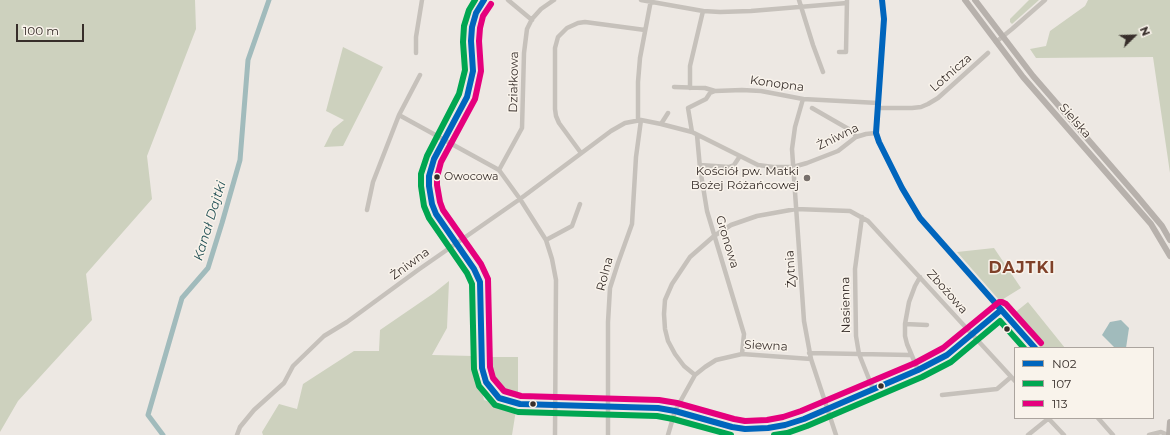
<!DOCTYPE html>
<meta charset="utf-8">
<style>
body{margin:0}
#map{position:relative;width:1170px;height:435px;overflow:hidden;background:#ede8e3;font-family:Montserrat,sans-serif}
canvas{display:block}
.legend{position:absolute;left:1014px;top:347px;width:140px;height:72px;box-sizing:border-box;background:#f9f3eb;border:1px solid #aba49e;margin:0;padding:5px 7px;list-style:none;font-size:12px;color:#372e2a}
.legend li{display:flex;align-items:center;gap:8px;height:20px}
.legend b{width:20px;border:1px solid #aba49e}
.north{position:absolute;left:1114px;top:16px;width:40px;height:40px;-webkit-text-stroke:3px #f9f3eb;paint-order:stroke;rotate:67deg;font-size:11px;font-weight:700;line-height:16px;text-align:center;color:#372e2a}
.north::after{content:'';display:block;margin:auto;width:14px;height:18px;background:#372e2a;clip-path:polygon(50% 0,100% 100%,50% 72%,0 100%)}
.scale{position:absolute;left:16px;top:24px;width:68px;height:18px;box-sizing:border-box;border:2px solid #372e2a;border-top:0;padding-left:5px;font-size:12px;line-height:14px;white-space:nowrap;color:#372e2a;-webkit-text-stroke:3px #f9f3eb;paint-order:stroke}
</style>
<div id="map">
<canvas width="1170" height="435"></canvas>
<ul class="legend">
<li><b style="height:5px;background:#0065bd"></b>N02</li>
<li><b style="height:5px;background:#00a651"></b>107</li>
<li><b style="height:5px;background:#e5007d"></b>113</li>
</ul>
<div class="north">N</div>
<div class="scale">100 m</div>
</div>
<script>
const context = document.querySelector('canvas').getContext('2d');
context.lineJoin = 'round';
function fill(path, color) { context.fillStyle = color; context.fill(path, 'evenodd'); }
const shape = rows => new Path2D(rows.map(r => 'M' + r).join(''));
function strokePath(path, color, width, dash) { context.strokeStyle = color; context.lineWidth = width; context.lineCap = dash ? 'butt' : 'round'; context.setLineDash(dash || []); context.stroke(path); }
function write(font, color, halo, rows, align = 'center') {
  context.font = font + ' Montserrat,sans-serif'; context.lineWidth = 3; context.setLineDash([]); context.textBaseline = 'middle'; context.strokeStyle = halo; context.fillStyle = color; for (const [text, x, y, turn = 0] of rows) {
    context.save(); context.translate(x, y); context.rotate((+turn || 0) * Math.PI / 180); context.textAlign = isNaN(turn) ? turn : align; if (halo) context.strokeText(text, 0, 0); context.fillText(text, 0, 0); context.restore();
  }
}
const green = shape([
 [0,0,195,0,196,29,147,156,152,199,86,274,92,320,18,401,0,432],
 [1029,0,1039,0,1012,24,1010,22,1010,19],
 [1088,0,1170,0,1170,173,1153,57,1036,58,1030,49,1046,46,1050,31,1085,6],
 [343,47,383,67,343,146,324,147,333,129,344,120,326,111],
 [994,248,1021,288,1000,301,957,252],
 [449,281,447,328,432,355,473,356,484,400,516,410,512,435,263,435,262,432,279,404,297,409,303,384,354,351,379,351,380,330,434,293],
 [1028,302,1065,348,1041,348,1012,315],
 [488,357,518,357,518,395,505,393,492,379]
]);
const water = shape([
 [1121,320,1129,328,1126,348,1115,348,1102,335,1110,322]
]);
const canal = shape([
 [163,435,148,415,182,298,208,268,222,223,240,160,248,60,269,0]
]);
const street = shape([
 [484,0,476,13,472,27,471,41,473,71,467,97,434,159,429,176,429,186,432,204,436,214,474,269,480,282,482,368,486,382,499,398,520,404,658,408,675,411,732,427,745,429,768,428,785,425,804,419,918,370,947,355,1001,310],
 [508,0,532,20],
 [641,0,703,11,720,12,751,11,847,3],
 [799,0,813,45,823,72],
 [882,0,884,19,876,133,879,142,902,188,920,218,1035,348],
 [996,42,1012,29,1045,0],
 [839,52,846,52,847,0],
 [416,53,416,37,422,0],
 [420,75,399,115,499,170,520,199,546,240,552,259,556,280,555,435],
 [674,87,705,88,715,91,742,90,761,91,803,99,878,103],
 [690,88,690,66,703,11],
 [803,99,795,127,792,149,804,321,811,359,836,435],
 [812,108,852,131,856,137],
 [878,108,912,108,921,107,928,104,938,98,988,53],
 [638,120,638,82,640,58,651,0],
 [661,124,668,113],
 [692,132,688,108,706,99,710,93,715,91],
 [697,135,700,168,707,211,744,334,742,354],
 [581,153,559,123,556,116,555,109,555,48,558,37,567,28,578,23,585,22,645,30],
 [700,165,729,167,734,165,740,156],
 [499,170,522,128,524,53,527,29,532,19,541,9,554,0],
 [367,210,373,182,399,115],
 [862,217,855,269,856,336,859,354,873,389],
 [546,240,572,226,580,204],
 [905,324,927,325],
 [809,353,910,355],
 [918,370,907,344,905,336,905,324,909,302,915,286,920,277],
 [695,375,684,366,675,354,668,341,665,329,664,314,665,300,672,284,690,257,714,236,731,225,757,216,796,209,850,211,868,221,1015,381],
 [942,395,997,389,1011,377],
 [1048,418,1064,435],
 [1098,418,1113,435],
 [237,435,240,427,254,410,284,383,293,366,324,336,347,322,418,270,520,199,611,131,625,123,641,120,661,124,692,132,758,165,773,167,793,167,807,163,838,151,856,137,866,134,876,133],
 [608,435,608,322,610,288,618,263,632,224,636,157,641,120],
 [668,435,675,411,695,375,705,367,716,360,742,354,811,359],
 [1028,435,1049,418],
 [1149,435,1161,432,1168,435]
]);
const secondary = shape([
 [965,0,1023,77,1151,224,1170,256],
 [975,0,1033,76,1137,196,1162,226,1170,240],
 [1169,435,1170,422]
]);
const bus1 = shape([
 [484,0,476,13,472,27,471,41,473,71,467,97,434,159,429,176,429,186,432,204,436,214,474,269,480,282,482,368,486,382,499,398,520,404,658,408,675,411,732,427,745,429,768,428,785,425,804,419,918,370,947,355,1001,310],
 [882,0,884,19,876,133,879,142,902,188,920,218,1035,348]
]);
const bus2 = shape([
 [475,0,469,10,464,26,463,42,465,70,459,94,427,156,421,174,421,186,424,206,429,218,467,273,472,284,474,369,479,386,495,405,518,412,657,416,673,419,731,435],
 [774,435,787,433,807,426,922,377,951,362,1000,321,1024,348]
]);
const bus3 = shape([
 [491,4,483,16,480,28,479,41,481,71,475,99,441,162,437,177,437,185,440,202,443,210,481,264,488,279,490,367,493,378,504,391,521,396,659,400,677,403,734,419,745,421,767,420,783,417,801,411,915,363,943,348,999,302,1002,302,1006,304,1041,343]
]);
const markers = [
 [437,177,3.5,"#372e2a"],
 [807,178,4,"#776f6b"],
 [1007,329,3.5,"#372e2a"],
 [881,386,3.5,"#372e2a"],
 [533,404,3.5,"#372e2a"]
];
const busNames = [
 ["Owocowa",444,177]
];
const streetNames = [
 ["Lotnicza",951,73,-41],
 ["Działkowa",514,82,-89],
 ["Konopna",777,84,8],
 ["Sielska",1075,121,49],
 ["Żniwna",838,137,-26],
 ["Gronowa",727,242,73],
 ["Żniwna",410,264,-36],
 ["Żytnia",791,269,-94],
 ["Rolna",605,274,-75],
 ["Zbożowa",947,292,48],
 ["Nasienna",846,305,-91],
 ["Siewna",766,346,3]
];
const poiNames = [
 ["Kościół pw. Matki",799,171],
 ["Bożej Różańcowej",799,185]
];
const waterNames = [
 ["Kanał Dajtki",210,221,-73]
];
const districtNames = [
 ["DAJTKI",1022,268]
];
fill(green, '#cdd1be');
fill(water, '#a1bbbc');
strokePath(canal, '#a1bbbc', 5);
strokePath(street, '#c6c1bb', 4.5);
strokePath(secondary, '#b7b1ac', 6);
strokePath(bus1, '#0065bd', 6);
strokePath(bus2, '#00a651', 6);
strokePath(bus3, '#e5007d', 6);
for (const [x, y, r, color] of markers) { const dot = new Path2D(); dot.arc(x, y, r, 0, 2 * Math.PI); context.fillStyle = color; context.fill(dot); strokePath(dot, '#f9f3eb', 1.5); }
write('11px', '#372e2a', '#f9f3eb', busNames, 'left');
write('12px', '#372e2a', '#f9f3eb', streetNames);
write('12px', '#372e2a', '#f9f3eb', poiNames, 'right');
write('italic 13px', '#225055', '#f9f3eb', waterNames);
context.letterSpacing = '1px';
write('bold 16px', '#7f4129', '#f9f3eb', districtNames);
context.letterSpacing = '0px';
</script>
